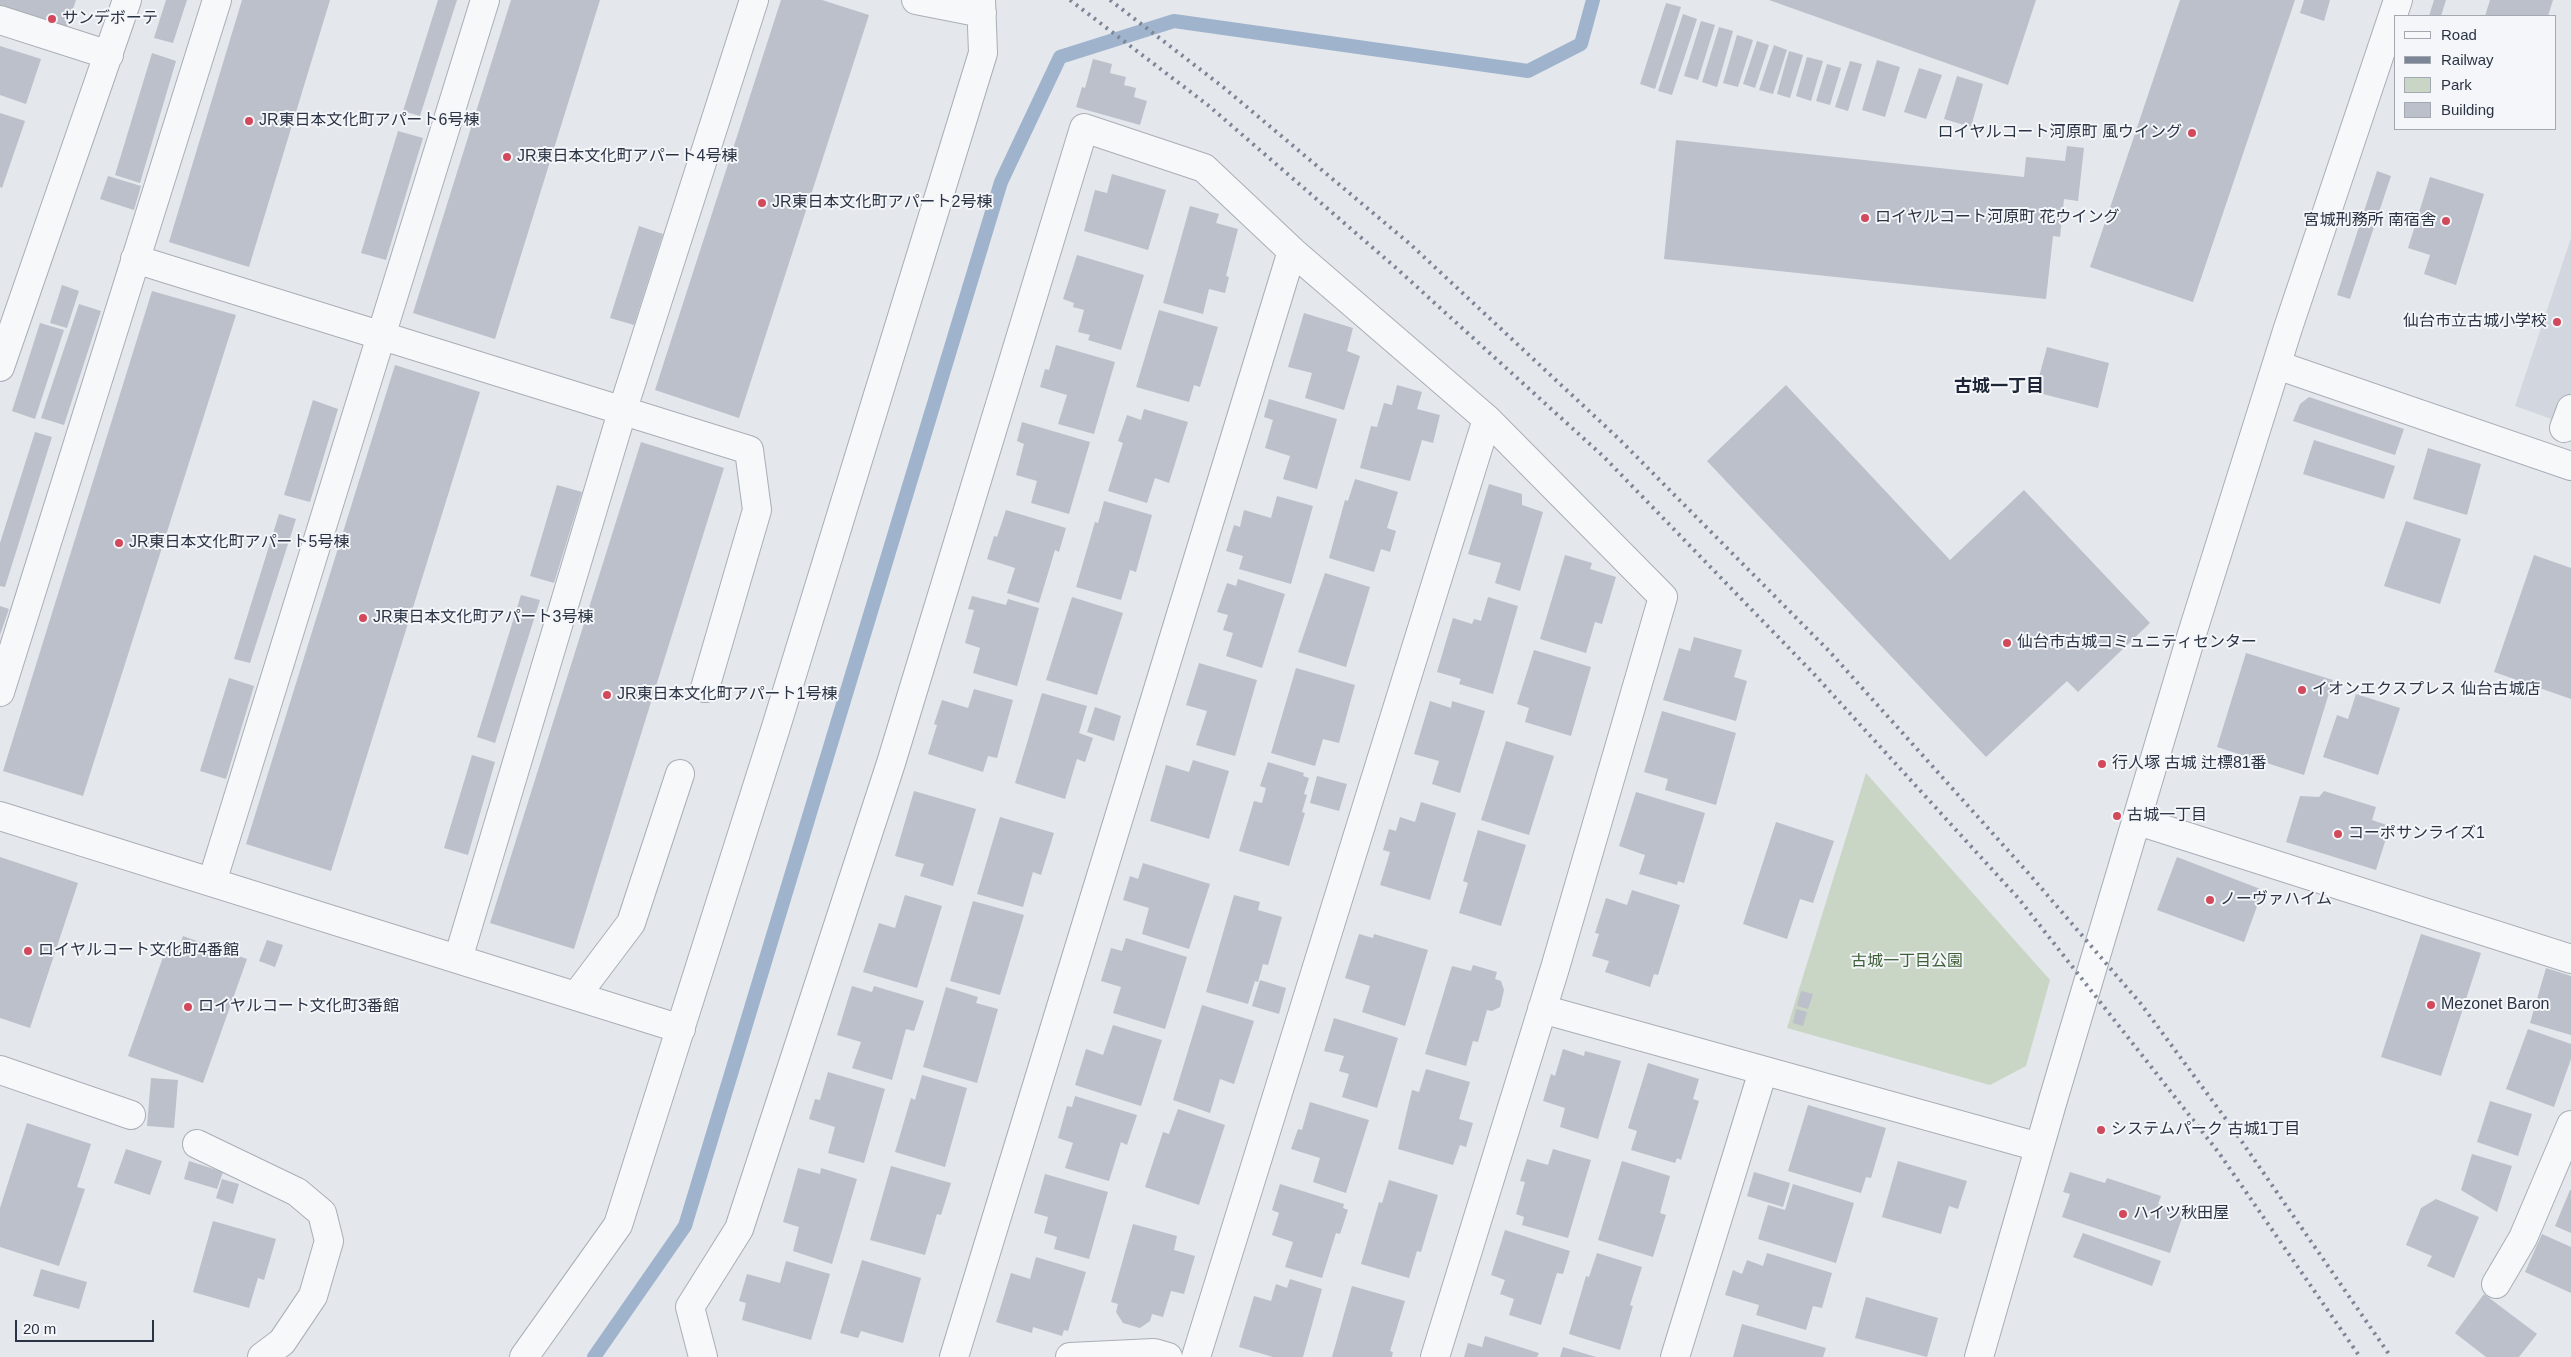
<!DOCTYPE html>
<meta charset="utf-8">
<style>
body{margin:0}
#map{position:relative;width:2571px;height:1357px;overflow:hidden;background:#e4e7ec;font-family:Helvetica,sans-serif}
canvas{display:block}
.legend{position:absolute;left:2394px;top:15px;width:162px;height:115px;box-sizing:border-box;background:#f4f6f9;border:1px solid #a4a8b1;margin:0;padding:6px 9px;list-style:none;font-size:15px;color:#2b3445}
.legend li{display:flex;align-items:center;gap:10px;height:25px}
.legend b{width:25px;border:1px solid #a4a8b1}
.scale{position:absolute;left:15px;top:1320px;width:139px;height:22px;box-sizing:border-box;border:2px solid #2b3445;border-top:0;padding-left:6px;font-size:15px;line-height:18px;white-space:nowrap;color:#2b3445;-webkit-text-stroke:4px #f4f6f9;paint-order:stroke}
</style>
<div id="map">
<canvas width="2571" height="1357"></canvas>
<ul class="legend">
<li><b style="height:6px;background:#f7f8fa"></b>Road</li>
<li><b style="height:6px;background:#7d8696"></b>Railway</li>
<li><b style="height:14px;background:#c9d6c5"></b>Park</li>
<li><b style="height:14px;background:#bbc0ca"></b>Building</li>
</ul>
<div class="scale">20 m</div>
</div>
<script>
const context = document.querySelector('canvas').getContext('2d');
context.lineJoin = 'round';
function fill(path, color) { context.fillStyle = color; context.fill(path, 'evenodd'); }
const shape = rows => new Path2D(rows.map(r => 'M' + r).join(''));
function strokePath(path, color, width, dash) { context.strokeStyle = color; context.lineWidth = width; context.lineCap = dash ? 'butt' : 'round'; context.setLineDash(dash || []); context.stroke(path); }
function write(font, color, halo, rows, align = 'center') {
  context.font = font + ' Helvetica,"Noto Sans JP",sans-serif'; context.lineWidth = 4; context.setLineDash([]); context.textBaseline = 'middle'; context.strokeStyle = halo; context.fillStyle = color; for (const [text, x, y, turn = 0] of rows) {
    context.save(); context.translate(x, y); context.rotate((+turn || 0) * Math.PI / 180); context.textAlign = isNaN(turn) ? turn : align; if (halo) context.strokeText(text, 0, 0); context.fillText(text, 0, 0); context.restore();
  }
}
const built = shape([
 [2571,238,2571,426,2515,406]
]);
const green = shape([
 [1866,773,2050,980,2026,1066,1990,1085,1787,1028]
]);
const stream = shape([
 [594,1357,685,1226,1001,182,1060,57,1174,21,1528,71,1581,44,1593,0]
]);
const building = shape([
 [0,0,76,0,66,30,0,8],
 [166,0,187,0,173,43,154,38],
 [242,0,330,0,249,267,169,242],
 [438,0,457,0,420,116,403,111],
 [511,0,600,0,495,339,413,313],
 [781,0,822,0,869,15,739,418,655,390],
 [1769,0,2036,0,2008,85],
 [2180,0,2295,0,2193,302,2090,267],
 [2304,0,2330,0,2324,21,2300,13],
 [2434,0,2446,0,2441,16,2429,16],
 [2490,0,2553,0,2548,16,2485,16],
 [1666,3,1681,7,1655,89,1640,84],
 [1683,14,1697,19,1672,95,1658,91],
 [1701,21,1715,25,1698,80,1684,76],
 [1719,27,1733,31,1717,87,1702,82],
 [1737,35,1753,40,1738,87,1723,83],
 [1757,41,1769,45,1755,88,1743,84],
 [1774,45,1787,50,1773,94,1759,90],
 [0,46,41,59,26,104,0,95],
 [1789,51,1803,55,1790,98,1777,94],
 [152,53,176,61,140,183,115,175],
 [1807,57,1823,61,1811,101,1796,96],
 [1093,59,1112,64,1110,73,1126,77,1124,85,1136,88,1134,97,1147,101,1140,125,1076,107,1082,87,1085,88],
 [1877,60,1900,67,1885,117,1862,110],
 [1850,61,1862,64,1848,111,1835,107],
 [1827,64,1841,68,1830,105,1816,101],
 [1919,68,1942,75,1926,119,1904,112],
 [1957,76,1983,84,1971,127,1944,119],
 [0,113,25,121,2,188,0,187],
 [398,131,423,138,386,260,361,253],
 [1676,140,2024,177,2026,157,2065,161,2067,146,2084,148,2078,201,2064,199,2060,237,2053,236,2046,299,1664,259],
 [2377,171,2391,176,2350,299,2337,295],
 [1112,174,1166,190,1148,250,1084,231,1095,190,1107,193],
 [108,176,141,186,134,210,100,199],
 [2430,177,2484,194,2456,285,2424,274,2430,255,2408,248],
 [1190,206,1219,214,1216,223,1238,229,1226,276,1229,277,1225,293,1209,289,1203,314,1163,303],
 [639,226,663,234,634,325,610,318],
 [1077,255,1144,275,1121,350,1088,340,1090,335,1078,332,1084,310,1073,307,1074,303,1063,299],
 [62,285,79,291,67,328,50,323],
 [152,291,236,315,83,796,3,771],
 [79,304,101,311,64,425,41,418],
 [1159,310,1218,327,1200,387,1194,385,1189,402,1136,387],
 [1304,313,1353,328,1347,351,1360,356,1344,410,1305,398,1312,373,1288,367],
 [40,323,64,330,35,419,12,411],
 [1056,345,1115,362,1094,434,1058,424,1067,395,1040,387,1045,369,1049,370],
 [2047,347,2109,363,2098,408,2035,392],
 [395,365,480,392,331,871,246,844],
 [1397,385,1422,392,1417,409,1440,415,1433,443,1422,440,1410,481,1360,468,1371,426,1377,427,1384,403,1392,405],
 [1786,385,1950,560,2024,490,2150,623,2078,692,2067,681,1986,757,1707,461],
 [2309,397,2404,429,2395,455,2293,421,2300,404],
 [1269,399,1337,419,1317,489,1283,479,1290,456,1265,448,1273,420,1264,417],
 [313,400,338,409,310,502,284,495],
 [1144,409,1188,422,1169,483,1155,478,1147,503,1108,491,1123,443,1118,441,1127,415,1141,420],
 [1022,422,1090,442,1069,514,1031,503,1037,481,1016,475,1024,444,1017,441],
 [35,432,52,437,5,587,0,586,0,543],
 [2314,440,2395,466,2384,499,2303,474],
 [641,442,724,468,574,949,490,923],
 [2428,448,2481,464,2467,515,2413,499],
 [1355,479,1398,492,1387,528,1396,531,1390,552,1381,549,1374,572,1329,558,1345,500,1348,501],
 [1489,484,1522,494,1522,505,1543,512,1520,591,1495,583,1501,563,1468,554],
 [557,485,582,492,554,583,530,576],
 [1277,496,1313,506,1291,584,1239,569,1243,556,1226,551,1234,525,1240,527,1244,510,1271,518],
 [1104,501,1152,515,1136,572,1130,570,1121,600,1076,587,1095,522,1098,523],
 [1006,510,1066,528,1059,552,1055,550,1039,603,1007,593,1015,568,987,559,994,536,997,537],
 [279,514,296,519,250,663,234,659],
 [2406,521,2461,539,2440,604,2384,586],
 [1565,555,1592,563,1590,569,1616,577,1602,624,1595,622,1586,653,1540,639],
 [2534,555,2571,568,2571,699,2494,672],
 [1325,573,1370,587,1346,667,1298,652],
 [1238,579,1285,594,1262,668,1226,656,1233,633,1223,630,1228,615,1217,612,1227,583,1236,586],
 [521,595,540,600,495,743,477,737],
 [972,596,1006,605,1008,599,1039,608,1017,686,973,673,980,648,965,643,974,610,968,609],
 [1072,597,1123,613,1097,695,1046,680],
 [1488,597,1518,606,1493,694,1459,684,1461,679,1437,672,1453,618,1472,624,1474,619,1481,621],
 [0,606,9,609,0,635],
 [1694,637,1742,650,1734,677,1747,681,1736,721,1663,700,1679,648,1690,651],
 [1534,650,1591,667,1571,736,1525,722,1529,708,1517,704],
 [2246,653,2333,680,2304,775,2217,747],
 [1199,663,1257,680,1235,756,1196,745,1207,711,1186,705],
 [1296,668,1355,685,1339,743,1323,739,1315,766,1271,753],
 [229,678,254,686,226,779,200,771],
 [974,689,1013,700,997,758,988,756,983,772,928,754,937,725,934,724,942,700,968,708],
 [1042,693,1087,706,1079,733,1093,738,1085,762,1077,759,1065,799,1015,783],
 [2356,694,2400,708,2378,775,2323,757,2337,715,2348,719],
 [1430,701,1451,708,1452,701,1485,711,1460,793,1432,784,1439,761,1414,754],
 [1095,707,1121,716,1114,741,1087,732],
 [1662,711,1736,733,1716,805,1665,790,1668,779,1644,772],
 [1506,741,1554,756,1529,835,1481,820],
 [472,755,495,762,468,855,444,848],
 [1193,760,1229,771,1209,839,1150,821,1166,765,1189,772],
 [1268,762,1304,773,1303,776,1309,778,1304,794,1307,795,1302,812,1305,813,1289,866,1239,851,1254,801,1262,803,1266,788,1260,786],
 [1317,776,1347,784,1339,811,1310,803],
 [914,791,976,809,953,886,920,876,924,864,895,856],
 [2324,791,2376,807,2372,820,2390,826,2376,870,2286,842,2300,796,2319,797],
 [1636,792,1705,813,1684,883,1678,881,1677,885,1639,874,1645,855,1619,846],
 [1421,802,1456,813,1430,900,1380,885,1390,852,1383,850,1389,829,1396,831,1400,817,1415,822],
 [1000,817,1054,833,1041,875,1033,872,1023,907,977,894],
 [1776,822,1834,841,1813,903,1800,899,1787,939,1743,924],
 [1478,830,1526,845,1501,926,1459,913,1468,883,1463,881],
 [0,857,78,883,30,1028,0,1018],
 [2177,857,2263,890,2244,942,2157,910],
 [1143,863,1210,884,1189,949,1142,934,1149,908,1123,900,1130,876,1138,879],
 [1632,890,1680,905,1658,975,1654,974,1650,987,1605,972,1609,961,1592,956,1599,934,1595,933,1606,898,1627,905],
 [905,895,942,906,917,988,863,972,879,923,895,928],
 [1234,895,1260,902,1258,910,1282,917,1268,965,1263,964,1258,982,1255,981,1248,1004,1206,992],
 [973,901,1024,915,1000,995,950,981],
 [1359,934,1373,938,1374,934,1428,950,1405,1026,1362,1012,1370,986,1345,978],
 [2421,934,2481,953,2441,1076,2381,1057],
 [183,936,247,959,203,1083,128,1056,168,943,179,947],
 [1126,938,1187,957,1165,1029,1113,1013,1121,987,1101,981,1111,948,1122,951],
 [267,940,283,945,275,967,259,961],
 [1473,965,1497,972,1495,979,1501,981,1504,990,1500,1007,1492,1011,1487,1010,1478,1042,1473,1041,1466,1066,1425,1054,1452,966,1471,971],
 [2546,968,2571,976,2571,1035,2530,1023],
 [1260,980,1286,988,1279,1014,1252,1006],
 [852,986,872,992,874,986,924,1001,914,1031,906,1029,892,1080,852,1068,861,1042,837,1035],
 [946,987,978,997,976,1003,998,1009,977,1083,923,1067],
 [1801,991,1813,994,1808,1009,1797,1006],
 [1202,1005,1254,1021,1234,1084,1220,1079,1210,1113,1173,1100],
 [1796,1009,1807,1012,1803,1026,1793,1023],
 [1334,1018,1398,1038,1377,1108,1342,1097,1349,1074,1339,1071,1344,1056,1324,1051],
 [1113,1025,1162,1040,1141,1106,1075,1085,1086,1049,1103,1055],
 [2528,1029,2571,1044,2571,1059,2554,1107,2506,1089],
 [1563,1049,1584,1056,1585,1051,1621,1061,1598,1139,1560,1127,1565,1108,1543,1101,1551,1074,1555,1076],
 [1648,1063,1699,1079,1693,1099,1699,1101,1681,1160,1677,1158,1675,1163,1631,1150,1637,1131,1628,1128],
 [1426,1069,1470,1082,1459,1119,1473,1123,1466,1147,1460,1145,1453,1165,1398,1149,1412,1090,1419,1092],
 [828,1072,885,1089,864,1163,828,1153,835,1127,809,1119,815,1099,820,1100],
 [922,1075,967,1088,945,1167,895,1152,911,1098,915,1100],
 [151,1078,178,1080,174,1128,147,1126],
 [1075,1096,1137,1115,1127,1145,1121,1142,1109,1181,1065,1168,1073,1143,1058,1138,1067,1106,1072,1107],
 [2490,1101,2532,1114,2518,1156,2477,1142],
 [1310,1102,1369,1120,1346,1193,1313,1182,1320,1158,1291,1149,1298,1129,1302,1130],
 [1808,1105,1886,1128,1871,1178,1866,1177,1861,1193,1788,1171],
 [1178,1109,1225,1125,1199,1205,1145,1187,1163,1132,1169,1134],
 [27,1123,91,1144,77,1187,85,1189,59,1266,0,1247,0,1208],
 [126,1149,162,1161,150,1195,114,1183],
 [1553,1149,1591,1160,1568,1238,1522,1225,1524,1217,1516,1214,1525,1182,1520,1181,1527,1159,1548,1165],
 [2472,1154,2512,1166,2497,1212,2461,1190],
 [189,1161,223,1172,217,1189,184,1179],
 [1622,1161,1670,1176,1660,1213,1666,1215,1653,1257,1598,1240],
 [1898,1161,1967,1181,1958,1209,1949,1206,1941,1234,1882,1217],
 [891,1166,951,1183,941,1215,937,1214,925,1255,870,1240],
 [798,1168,820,1174,821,1168,857,1179,832,1264,793,1251,799,1227,783,1222],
 [1754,1172,1790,1183,1783,1207,1747,1196],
 [2070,1172,2105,1183,2107,1178,2161,1196,2158,1204,2184,1212,2170,1253,2062,1217,2070,1194,2063,1192],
 [1045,1174,1108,1192,1089,1259,1054,1249,1057,1237,1044,1233,1048,1217,1034,1213],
 [222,1179,239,1184,233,1204,216,1198],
 [1389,1180,1438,1195,1421,1252,1417,1251,1409,1278,1361,1264,1379,1202,1382,1203],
 [1280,1184,1344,1204,1343,1208,1348,1210,1340,1234,1336,1233,1322,1278,1285,1267,1293,1242,1272,1235,1279,1213,1272,1210],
 [1793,1184,1854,1203,1836,1263,1758,1239,1768,1205,1785,1210],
 [2570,1190,2571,1190,2571,1233,2555,1226],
 [2436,1199,2479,1217,2454,1278,2427,1266,2432,1256,2406,1245,2421,1208],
 [213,1221,276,1239,264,1280,258,1278,249,1308,193,1292],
 [1133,1224,1177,1236,1174,1250,1195,1256,1184,1294,1171,1291,1163,1317,1152,1314,1150,1321,1140,1328,1123,1323,1116,1312,1118,1304,1111,1302],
 [1505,1230,1570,1251,1563,1274,1557,1273,1541,1325,1509,1315,1514,1299,1500,1294,1505,1280,1491,1275],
 [2083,1233,2161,1261,2152,1286,2073,1257],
 [2542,1234,2571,1247,2571,1293,2525,1272],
 [1597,1253,1642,1267,1630,1305,1633,1306,1620,1350,1569,1334,1586,1276,1589,1277],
 [1767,1253,1832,1273,1822,1308,1813,1306,1806,1330,1756,1315,1759,1305,1725,1295,1733,1270,1742,1274,1747,1260,1763,1266],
 [1036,1257,1086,1272,1068,1331,1064,1330,1062,1336,1033,1327,1032,1333,996,1322,1011,1273,1030,1279],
 [862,1260,921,1278,903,1343,861,1331,858,1338,840,1333],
 [786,1261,830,1274,811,1340,742,1320,746,1303,739,1301,747,1274,780,1283],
 [41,1269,87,1282,79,1309,33,1296],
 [1290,1279,1322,1289,1303,1357,1273,1357,1239,1347,1254,1296,1271,1301,1276,1284,1287,1288],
 [1352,1286,1405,1301,1390,1351,1393,1352,1392,1357,1332,1357],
 [2484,1294,2537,1334,2519,1357,2486,1357,2455,1333],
 [1866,1297,1938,1318,1927,1357,1855,1338],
 [1742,1324,1826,1348,1823,1357,1733,1357],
 [1485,1336,1539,1353,1537,1357,1464,1357,1468,1343,1482,1347],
 [1563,1347,1596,1357,1560,1357]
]);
const minor = shape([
 [916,0,982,13],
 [0,20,109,55],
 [135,259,749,450,757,510,705,688],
 [2277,365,2571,466],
 [0,367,127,0],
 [2564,428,2571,409],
 [0,692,217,0],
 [0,816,681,1029],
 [2138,821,2571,959],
 [212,882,485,0],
 [458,959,622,412,754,0],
 [576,996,631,923,680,774],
 [1542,1009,2039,1147],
 [0,1070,131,1115],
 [197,1144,297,1192,322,1213,329,1241,313,1296,282,1342,262,1357],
 [2496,1284,2523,1238,2571,1125],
 [524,1357,618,1225,776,727,983,53,981,0],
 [703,1357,690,1307,739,1229,891,763,1084,128,1204,168,1292,251,1487,419,1663,597,1555,968,1435,1357],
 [954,1357,1292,251],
 [1070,1357,1154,1353,1168,1357],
 [1196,1357,1487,419],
 [1675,1357,1763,1071],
 [1979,1357,2053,1100,2191,637,2288,328,2398,0]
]);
const rail = shape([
 [1070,0,1209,106,1395,267,1604,457,1813,673,2019,899,2219,1153,2360,1357],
 [1110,0,1223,87,1410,244,1619,439,1829,651,2030,875,2141,1004,2231,1126,2391,1357]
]);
const markers = [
 [52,19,5,"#d1495b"],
 [249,121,5,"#d1495b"],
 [2192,133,5,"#d1495b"],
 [507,157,5,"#d1495b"],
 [762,203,5,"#d1495b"],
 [1865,218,5,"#d1495b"],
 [2446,221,5,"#d1495b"],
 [2557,322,5,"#d1495b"],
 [119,543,5,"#d1495b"],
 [363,618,5,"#d1495b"],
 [2007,643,5,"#d1495b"],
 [2302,690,5,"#d1495b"],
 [607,695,5,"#d1495b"],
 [2102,764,5,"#d1495b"],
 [2117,816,5,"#d1495b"],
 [2338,834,5,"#d1495b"],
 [2210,900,5,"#d1495b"],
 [28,951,5,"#d1495b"],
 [2431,1005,5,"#d1495b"],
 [188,1007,5,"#d1495b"],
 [2101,1130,5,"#d1495b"],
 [2123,1214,5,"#d1495b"]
];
const poiNames = [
 ["サンデボーテ",62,19],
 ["JR東日本文化町アパート6号棟",259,121],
 ["ロイヤルコート河原町 風ウイング",2182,133,"right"],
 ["JR東日本文化町アパート4号棟",517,157],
 ["JR東日本文化町アパート2号棟",772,203],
 ["ロイヤルコート河原町 花ウイング",1875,218],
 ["宮城刑務所 南宿舎",2436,221,"right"],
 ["仙台市立古城小学校",2547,322,"right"],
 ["JR東日本文化町アパート5号棟",129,543],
 ["JR東日本文化町アパート3号棟",373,618],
 ["仙台市古城コミュニティセンター",2017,643],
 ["イオンエクスプレス 仙台古城店",2312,690],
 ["JR東日本文化町アパート1号棟",617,695],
 ["行人塚 古城 辻標81番",2112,764],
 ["古城一丁目",2127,816],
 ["コーポサンライズ1",2348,834],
 ["ノーヴァハイム",2220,900],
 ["ロイヤルコート文化町4番館",38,951],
 ["Mezonet Baron",2441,1005],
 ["ロイヤルコート文化町3番館",198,1007],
 ["システムパーク 古城1丁目",2111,1130],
 ["ハイツ秋田屋",2133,1214]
];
const parkNames = [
 ["古城一丁目公園",1907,962]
];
const neighbourhoodNames = [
 ["古城一丁目",1999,387]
];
fill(built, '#d2d6de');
fill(green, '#c9d6c5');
strokePath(stream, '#9fb4cc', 14);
fill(building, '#bbc0ca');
strokePath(minor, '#a9aeb7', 30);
strokePath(minor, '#f7f8fa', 28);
strokePath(rail, '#7d8696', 4, [2.5, 5]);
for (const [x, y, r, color] of markers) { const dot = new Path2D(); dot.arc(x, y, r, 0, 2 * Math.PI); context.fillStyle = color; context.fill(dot); strokePath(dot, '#f4f6f9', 2); }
write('16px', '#2b3445', '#f4f6f9', poiNames, 'left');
write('16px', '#3f6138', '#f4f6f9', parkNames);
write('bold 18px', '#1d2536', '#f4f6f9', neighbourhoodNames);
</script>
